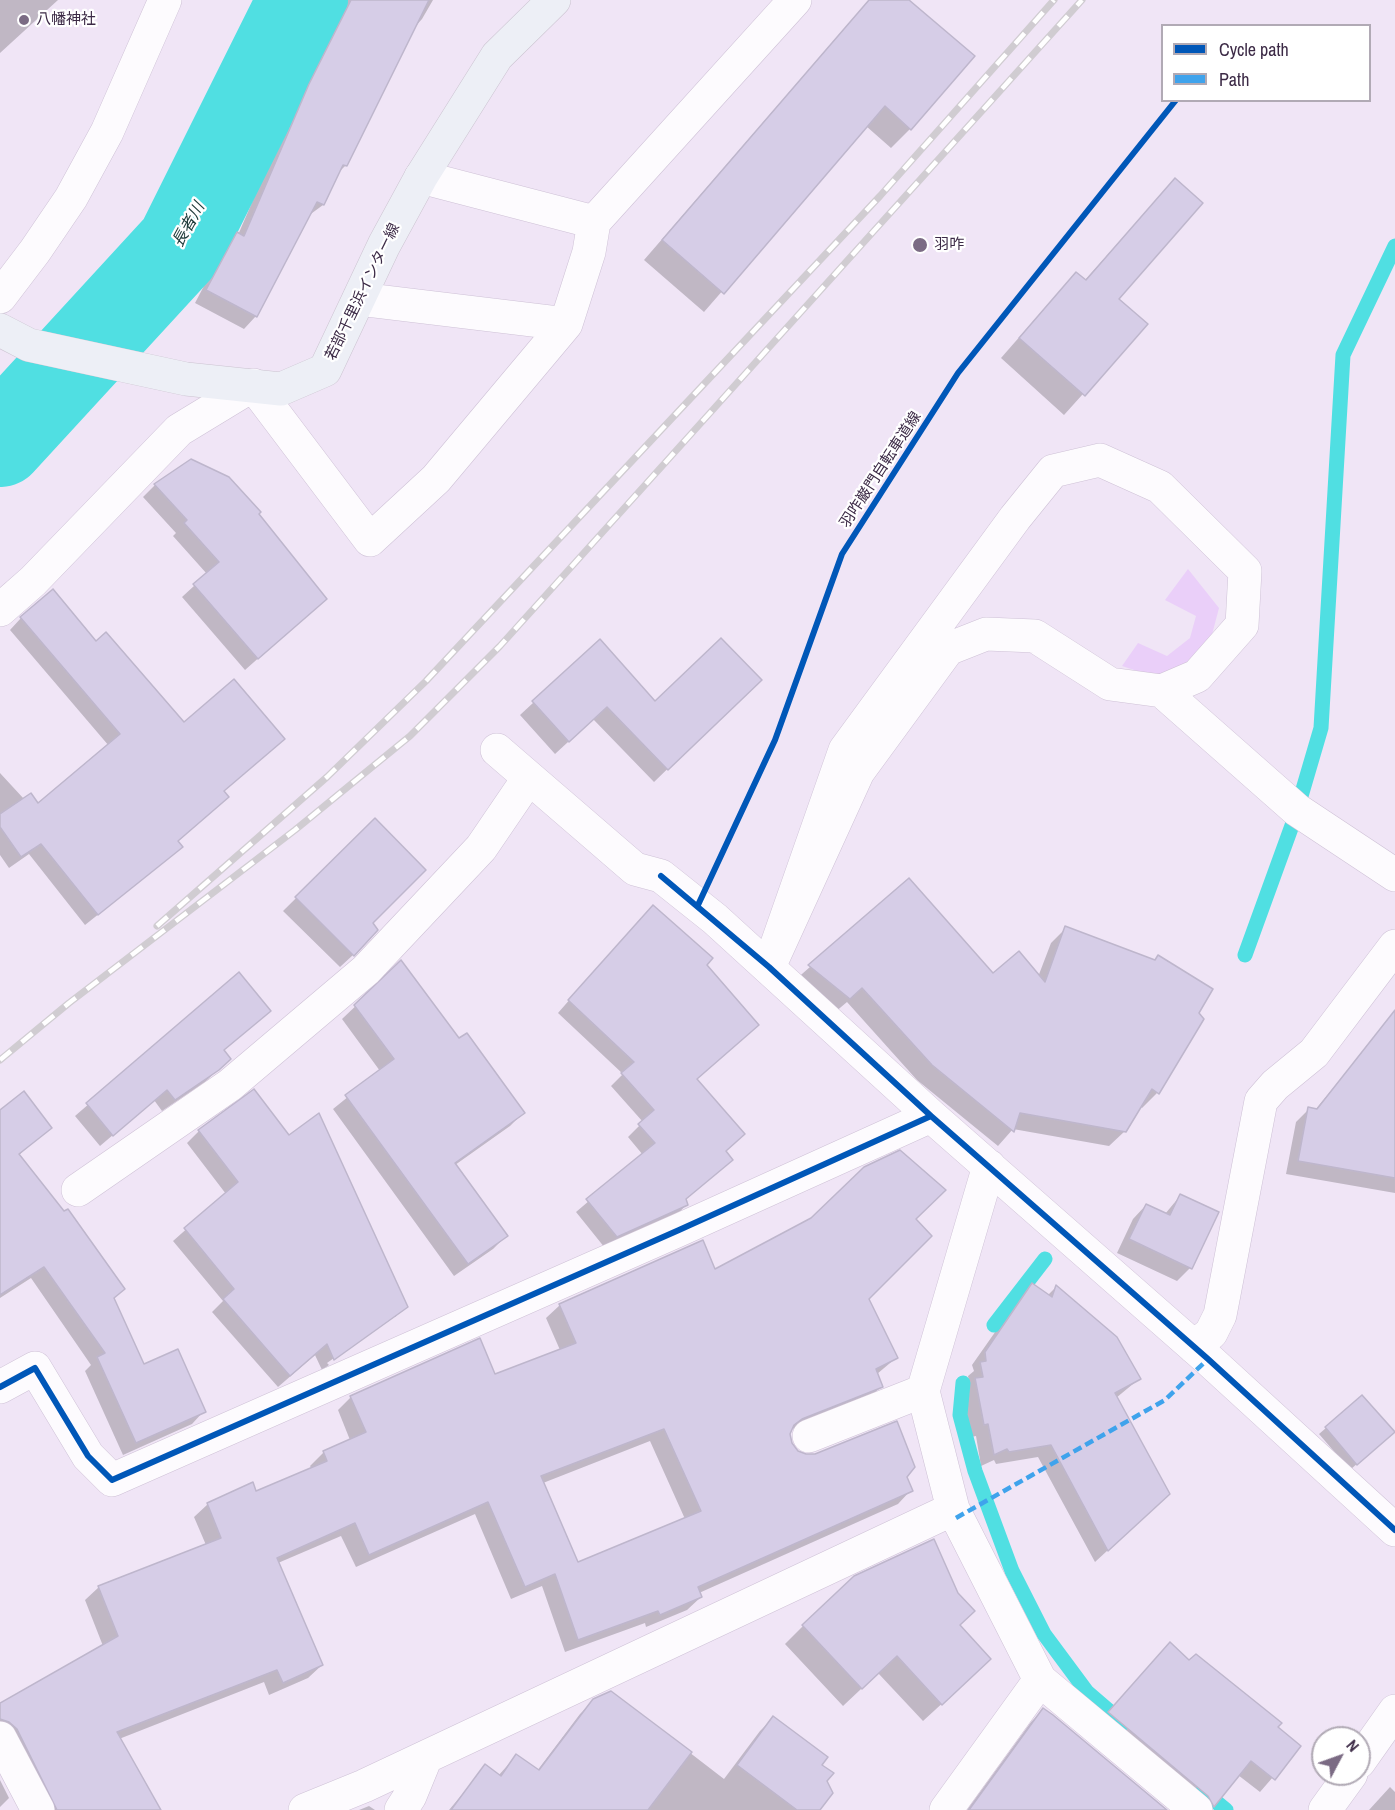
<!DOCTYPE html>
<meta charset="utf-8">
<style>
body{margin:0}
#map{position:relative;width:1395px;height:1810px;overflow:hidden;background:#f0e5f6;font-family:"Archivo Narrow",sans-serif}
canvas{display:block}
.legend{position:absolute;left:1161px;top:24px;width:210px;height:78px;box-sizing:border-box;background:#fff;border:2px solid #b1aab5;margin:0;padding:8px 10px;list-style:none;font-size:18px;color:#3c2a46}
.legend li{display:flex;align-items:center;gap:12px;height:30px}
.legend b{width:30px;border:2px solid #b1aab5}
.north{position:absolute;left:1311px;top:1726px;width:60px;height:60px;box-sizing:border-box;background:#fff;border:2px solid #b1aab5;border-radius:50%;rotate:49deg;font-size:16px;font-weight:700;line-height:24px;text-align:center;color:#3c2a46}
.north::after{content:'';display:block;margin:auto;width:21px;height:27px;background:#7b6b84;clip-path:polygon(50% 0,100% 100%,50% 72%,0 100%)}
</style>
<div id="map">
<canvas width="1395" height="1810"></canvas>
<ul class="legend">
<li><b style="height:8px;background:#0057b8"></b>Cycle path</li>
<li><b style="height:8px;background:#3fa3ec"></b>Path</li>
</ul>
<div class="north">N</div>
</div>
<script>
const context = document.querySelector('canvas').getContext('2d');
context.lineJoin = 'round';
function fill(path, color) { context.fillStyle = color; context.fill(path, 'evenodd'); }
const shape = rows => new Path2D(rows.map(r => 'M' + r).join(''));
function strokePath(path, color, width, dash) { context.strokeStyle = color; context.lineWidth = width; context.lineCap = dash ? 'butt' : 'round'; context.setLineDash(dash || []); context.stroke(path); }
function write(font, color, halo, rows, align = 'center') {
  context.font = font + ' "Archivo Narrow","Noto Sans JP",sans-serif'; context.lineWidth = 4.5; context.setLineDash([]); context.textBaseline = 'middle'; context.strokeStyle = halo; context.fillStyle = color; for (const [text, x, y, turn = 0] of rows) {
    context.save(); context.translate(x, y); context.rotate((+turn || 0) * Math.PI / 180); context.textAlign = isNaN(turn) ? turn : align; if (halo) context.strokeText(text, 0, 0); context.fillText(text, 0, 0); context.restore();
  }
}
const green = shape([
 [1188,569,1219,608,1209,646,1164,680,1122,666,1138,643,1167,656,1190,638,1196,616,1165,600]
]);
const shadow = shape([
 [0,0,58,0,0,53],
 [346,0,433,0,422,19,414,28,346,165,337,174,323,205,308,216,256,316,244,329,195,303,225,246,238,235,297,98],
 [869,0,907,0,910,129,891,148,866,126,704,312,644,260],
 [1175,180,1117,299,1146,324,1064,415,1001,358,1057,294,1084,281],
 [155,485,257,514,325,599,245,670,182,597,207,574,173,536,176,533,143,497],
 [21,618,223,792,216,808,177,842,181,847,169,858,85,925,29,854,9,868,0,855,0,773,24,799,38,805,109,746,10,630],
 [600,641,655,703,746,693,654,782,593,719,555,754,520,715],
 [375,820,371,923,353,955,340,967,283,911],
 [909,880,992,975,1038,977,1051,943,1066,928,1202,1019,1157,1093,1142,1108,1140,1106,1125,1131,1109,1146,1013,1129,998,1146,917,1080,847,1002,834,1013,794,981],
 [641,918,705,965,696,1079,725,1151,719,1171,684,1200,686,1205,675,1217,605,1248,576,1212,643,1155,628,1137,643,1122,611,1086,623,1074,558,1013],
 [401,963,459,1040,523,1113,510,1126,455,1165,506,1236,493,1249,454,1276,333,1109,380,1071,342,1019],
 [239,974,223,1051,229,1059,205,1082,162,1111,154,1100,100,1146,75,1116],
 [1386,1024,1395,1032,1395,1193,1286,1174,1296,1122,1309,1109,1315,1110],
 [254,1091,406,1307,395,1317,395,1314,327,1363,329,1365,322,1370,315,1355,278,1387,212,1312,223,1301,173,1241,226,1194,187,1143,199,1131],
 [0,1112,50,1127,18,1156,123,1289,113,1299,143,1366,204,1411,192,1424,123,1455,85,1371,91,1365,31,1278,0,1298],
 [1180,1196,1217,1213,1190,1268,1177,1281,1117,1253,1133,1219,1146,1205,1165,1214],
 [914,1219,867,1298,896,1358,877,1374,882,1386,868,1399,790,1430,789,1434,790,1444,797,1452,905,1477,911,1490,898,1504,699,1593,701,1597,687,1610,646,1627,645,1623,565,1652,542,1586,511,1599,475,1514,356,1567,341,1536,278,1563,322,1665,308,1678,269,1695,264,1682,119,1739,159,1810,38,1810,0,1739,0,1705,103,1646,85,1600,99,1587,206,1545,194,1517,208,1504,255,1493,312,1469,310,1466,324,1452,350,1440,338,1410,351,1397,494,1376,560,1350,546,1318,560,1305,714,1271],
 [650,1441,685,1519,578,1564,543,1483],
 [1032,1285,1047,1296,1056,1287,1139,1379,1116,1398,1156,1506,1095,1562,1038,1457,996,1464,994,1460,981,1466,976,1436,971,1437,963,1392,970,1386,968,1376,974,1371,972,1365,1019,1298],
 [1362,1397,1386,1438,1350,1470,1319,1434],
 [803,1626,959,1626,971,1677,923,1721,878,1673,843,1706,785,1644],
 [1157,1657,1189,1662,1299,1747,1260,1792,1238,1775,1204,1792,1191,1805,1096,1726],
 [611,1692,724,1779,760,1731,773,1718,820,1766,826,1781,818,1810,449,1810,486,1766,498,1776,516,1756,537,1771,580,1714,594,1700],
 [1043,1710,1164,1810,967,1810,1031,1722],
 [0,1780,9,1798,0,1807],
 [1390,1787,1395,1792,1395,1810,1369,1810],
 [369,1806,375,1810,359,1810]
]);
const stream = shape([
 [1245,955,1294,820,1321,728,1343,355,1395,246],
 [994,1325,1045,1259],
 [963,1383,960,1415,975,1471,1012,1571,1044,1634,1087,1692,1123,1723],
 [1203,1791,1226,1810]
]);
const river = shape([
 [0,442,181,245,303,0]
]);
const building = shape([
 [351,0,429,0,347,166,343,165,324,205,317,202,257,317,206,290,237,232,244,236,309,84,351,0],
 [869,0,909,0,975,56,911,130,885,106,724,294,662,240,869,0],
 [1175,178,1203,203,1119,299,1148,324,1085,396,1019,338,1076,272,1086,280,1175,178],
 [191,459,229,477,261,512,259,514,327,599,258,659,193,584,219,562,184,523,187,520,154,484,191,459],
 [53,589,96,641,106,632,184,722,234,679,285,739,224,791,229,797,178,841,183,847,98,915,41,844,21,857,0,827,0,814,31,793,38,803,120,734,20,617,53,589],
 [721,638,762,680,668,770,607,707,569,742,532,701,600,639,655,701,721,638],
 [375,818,426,870,373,923,378,930,354,956,295,897,375,818],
 [909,878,993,973,1019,951,1045,982,1065,926,1155,960,1158,955,1213,989,1199,1013,1204,1019,1159,1094,1152,1089,1126,1132,1020,1113,1014,1132,932,1065,862,988,850,999,808,965,909,878],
 [653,905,713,958,707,965,759,1025,697,1079,745,1134,726,1151,733,1160,686,1199,688,1205,617,1237,586,1199,655,1143,638,1124,654,1110,621,1073,634,1062,568,1000,653,905],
 [401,960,459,1038,467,1033,525,1113,455,1163,508,1236,468,1264,345,1095,394,1059,354,1005,401,960],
 [239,972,271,1011,224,1050,231,1059,219,1070,175,1100,167,1090,113,1136,86,1103,239,972],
 [1395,1010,1395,1178,1298,1161,1308,1107,1317,1109,1395,1010],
 [254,1089,289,1135,319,1113,408,1307,334,1360,327,1344,290,1376,223,1299,234,1289,184,1228,238,1182,198,1130,254,1089],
 [24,1091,52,1128,19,1154,64,1211,68,1209,125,1289,114,1298,144,1364,178,1349,206,1412,136,1443,97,1357,105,1353,44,1267,0,1295,0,1110,24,1091],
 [900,1150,946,1190,916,1219,932,1236,869,1299,898,1358,876,1369,883,1387,802,1419,794,1425,790,1434,792,1443,798,1451,806,1454,815,1454,897,1421,915,1467,907,1477,913,1491,698,1587,702,1597,660,1615,658,1611,578,1640,555,1574,525,1587,488,1502,369,1555,355,1523,277,1558,323,1665,283,1683,277,1670,117,1732,161,1810,57,1810,17,1729,9,1722,0,1719,0,1703,118,1636,98,1586,221,1538,207,1503,253,1482,256,1491,327,1461,323,1451,366,1432,350,1396,480,1338,495,1374,576,1343,559,1304,703,1240,715,1269,811,1218,864,1167,900,1150],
 [664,1429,701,1511,578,1562,541,1476,664,1429],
 [1180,1194,1219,1212,1192,1269,1129,1239,1146,1204,1170,1215,1180,1194],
 [1032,1283,1052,1297,1056,1285,1117,1337,1141,1379,1115,1393,1170,1494,1108,1551,1051,1445,1009,1452,1007,1449,994,1455,988,1424,984,1425,975,1378,983,1377,980,1362,986,1361,985,1352,1032,1283],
 [1362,1395,1395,1432,1357,1465,1325,1427,1362,1395],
 [934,1539,958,1593,975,1611,960,1625,991,1659,942,1705,897,1656,862,1689,802,1625,854,1576,934,1539],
 [1170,1642,1189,1660,1196,1654,1282,1723,1278,1727,1301,1746,1275,1780,1251,1761,1214,1807,1208,1796,1108,1712,1170,1642],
 [611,1691,692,1752,648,1810,451,1810,485,1764,501,1776,516,1754,539,1770,593,1699,611,1691],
 [1043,1708,1053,1715,1167,1810,969,1810,1043,1708],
 [773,1716,828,1757,822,1765,834,1773,827,1781,833,1793,820,1810,797,1810,737,1765,773,1716]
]);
const minor = shape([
 [421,177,594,222,795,0],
 [0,297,35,251,71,198,107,132,165,0],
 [359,299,566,324],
 [1100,460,1160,487,1245,571,1242,625,1197,676,1162,691,1110,684,1035,636,986,634,948,649,858,772,769,967,845,750,1015,518,1053,471,1100,460],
 [0,610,33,581,179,430,253,385,370,540,436,479,566,324,589,252,594,222],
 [1162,691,1297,810,1395,875],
 [497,750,635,869,661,876,715,919,931,1116,1208,1359,1395,1530],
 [989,1166,923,1391,953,1509,1040,1680,1196,1810],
 [78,1190,230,1085,366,970,481,848,528,779],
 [1194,1347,1211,1333,1220,1315,1261,1101,1275,1085,1314,1053,1395,946],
 [0,1387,35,1368,88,1456,112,1480,679,1230,931,1116],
 [809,1436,923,1391],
 [0,1738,38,1810],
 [1359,1762,1395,1711],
 [305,1810,364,1786,953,1509],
 [401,1810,410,1796,426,1757],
 [946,1810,1040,1680],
 [1325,1810,1351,1774]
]);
const major = shape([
 [0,330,29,345,186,379,281,389,325,370,384,245,421,177,497,56,554,0]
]);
const rail = shape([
 [157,926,327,777,426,681,880,196,1054,0],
 [0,1060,69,1003,295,830,410,736,500,646,1082,0]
]);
const quiet = shape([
 [956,1518,1165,1400,1208,1359]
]);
const cycleway = shape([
 [661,876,769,967,931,1116,1208,1359,1395,1530],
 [698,905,775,740,842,554,958,373,1176,100],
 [0,1387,35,1368,88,1456,112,1480,679,1230,931,1116]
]);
const markers = [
 [24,20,6,"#7b6b84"],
 [920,245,8,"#7b6b84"]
];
const poiNames = [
 ["八幡神社",36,20],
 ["羽咋",934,245]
];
const streetNames = [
 ["若部千里浜インター線",363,292,-64],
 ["羽咋巌門自転車道線",881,470,-57]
];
const waterNames = [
 ["長者川",189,225,-61]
];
fill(green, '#eacff9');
fill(shadow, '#0003');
strokePath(stream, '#50dfe2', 15);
strokePath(river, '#50dfe2', 90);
fill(building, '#d6cde7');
strokePath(building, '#beb6cc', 1.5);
strokePath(minor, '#cec1d6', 34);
strokePath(major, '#cbc3d0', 34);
strokePath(minor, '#fdfbfe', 33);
strokePath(major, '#edeff6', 33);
strokePath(rail, '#d0ccd1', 7);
strokePath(rail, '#fff', 4.5, [14]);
strokePath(quiet, '#3fa3ec', 4.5, [9, 4.5]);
strokePath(cycleway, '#0057b8', 6);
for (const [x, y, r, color] of markers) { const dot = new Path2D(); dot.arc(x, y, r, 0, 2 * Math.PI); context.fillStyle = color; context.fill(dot); strokePath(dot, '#fff', 2); }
write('15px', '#3c2a46', '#fff', poiNames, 'left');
write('15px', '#3c2a46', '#fff', streetNames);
write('italic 16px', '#203c3b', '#fff', waterNames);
</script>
